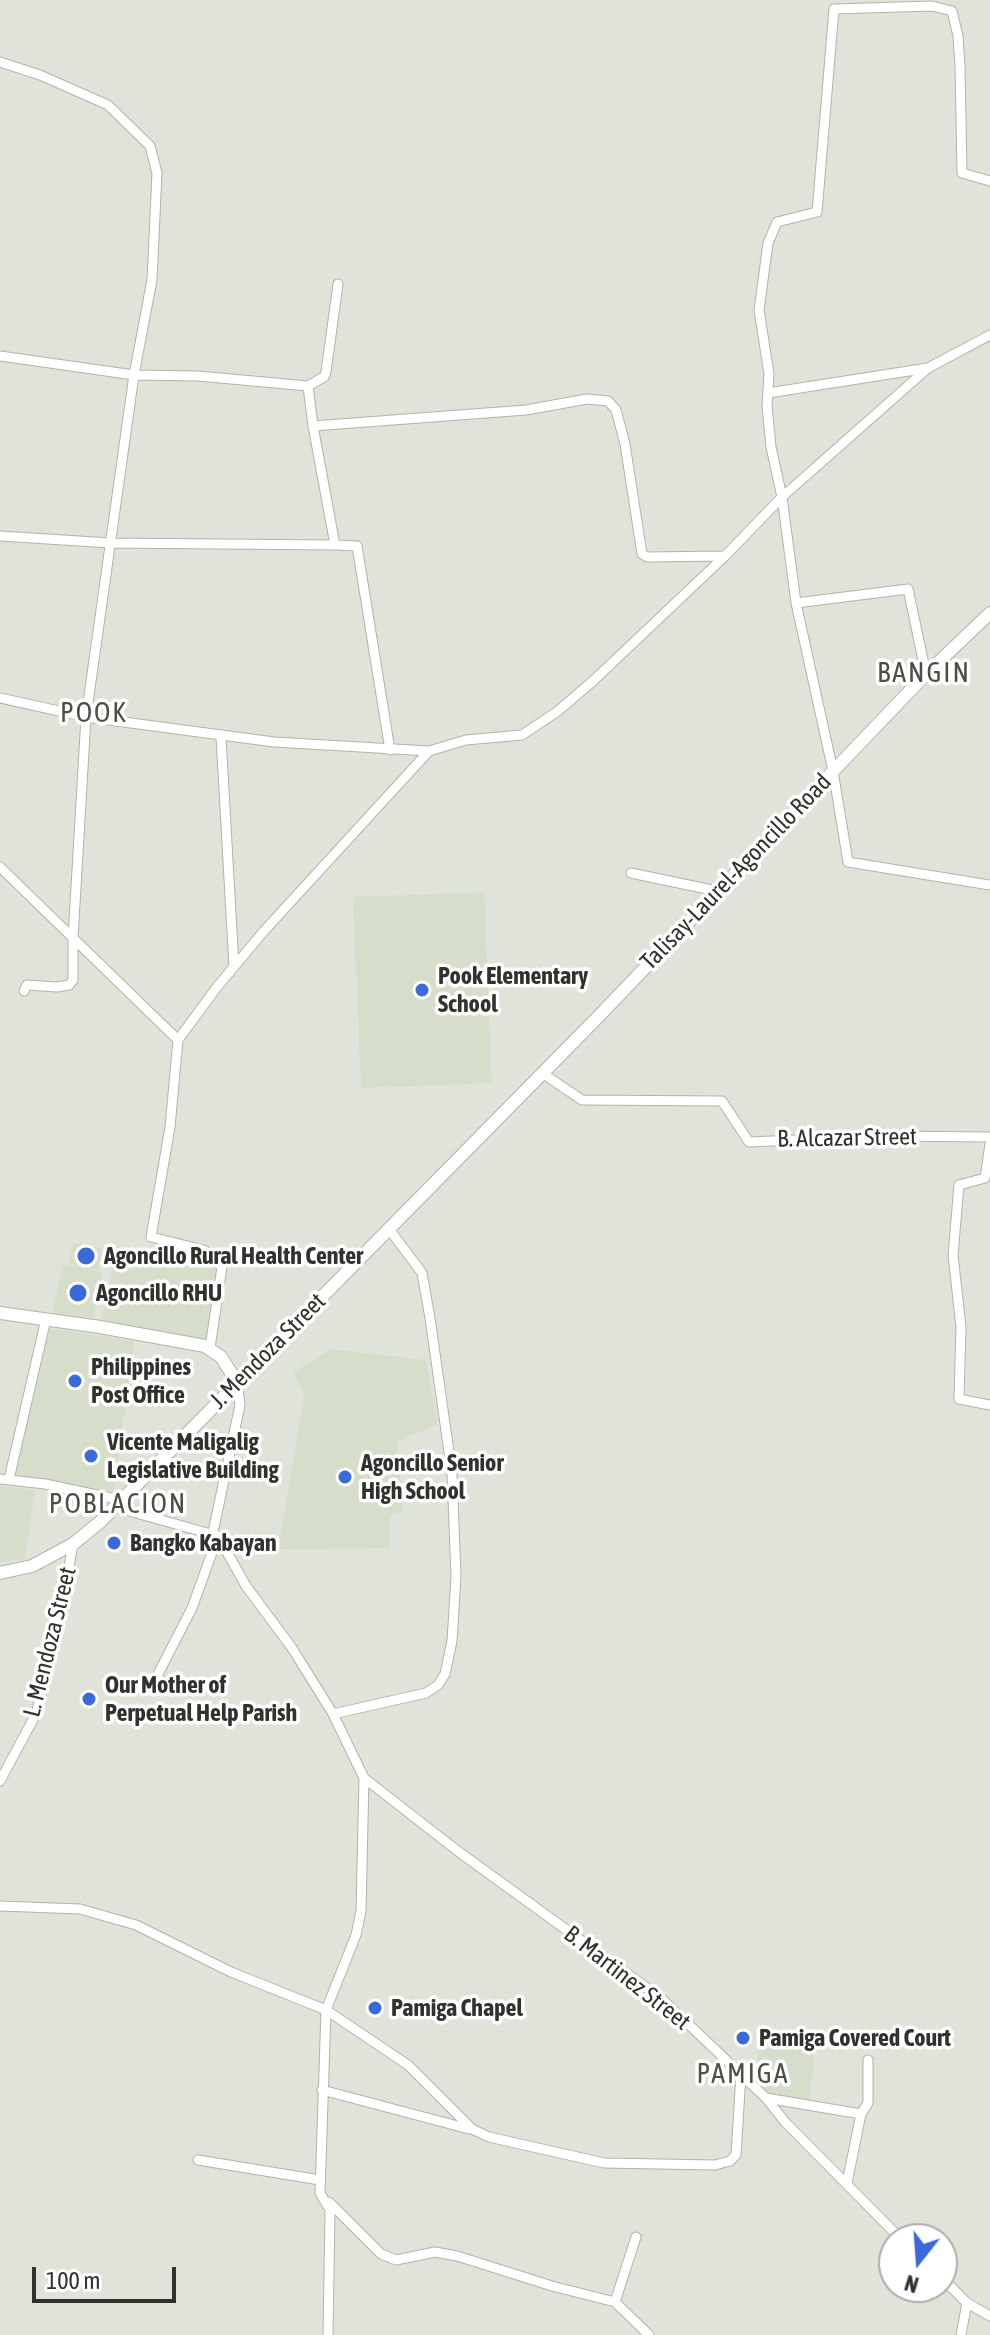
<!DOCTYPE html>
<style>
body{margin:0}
#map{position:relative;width:990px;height:2335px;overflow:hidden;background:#e0e3d9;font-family:"Asap Condensed",sans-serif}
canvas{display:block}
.north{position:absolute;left:878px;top:2223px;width:80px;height:80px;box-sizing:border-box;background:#fff;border:2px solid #adadab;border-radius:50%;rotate:197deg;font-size:22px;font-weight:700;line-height:32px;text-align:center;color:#31322e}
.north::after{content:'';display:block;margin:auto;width:28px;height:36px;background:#3a69d9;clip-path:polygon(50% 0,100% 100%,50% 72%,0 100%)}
.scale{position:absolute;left:32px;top:2267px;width:144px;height:36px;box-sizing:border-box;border:4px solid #31322e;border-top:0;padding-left:10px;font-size:24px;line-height:28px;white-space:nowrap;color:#31322e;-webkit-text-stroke:6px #fff;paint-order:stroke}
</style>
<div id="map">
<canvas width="990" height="2335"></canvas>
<div class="north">N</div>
<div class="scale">100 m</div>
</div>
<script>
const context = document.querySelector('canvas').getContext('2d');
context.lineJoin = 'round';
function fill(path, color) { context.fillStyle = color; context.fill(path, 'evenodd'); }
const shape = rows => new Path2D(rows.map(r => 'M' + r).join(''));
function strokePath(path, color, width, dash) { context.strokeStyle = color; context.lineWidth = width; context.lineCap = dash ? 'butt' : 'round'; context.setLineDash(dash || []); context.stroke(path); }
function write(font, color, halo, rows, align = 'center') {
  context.font = font + ' "Asap Condensed",sans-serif'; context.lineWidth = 7; context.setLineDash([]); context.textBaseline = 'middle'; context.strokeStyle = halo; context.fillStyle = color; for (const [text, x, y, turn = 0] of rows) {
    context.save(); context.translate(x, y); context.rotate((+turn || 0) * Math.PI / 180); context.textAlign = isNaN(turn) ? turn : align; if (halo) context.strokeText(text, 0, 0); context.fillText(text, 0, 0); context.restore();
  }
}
const built = shape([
 [484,892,492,1083,361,1088,353,897],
 [73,1243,103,1249,99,1270,69,1264],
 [117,1246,218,1266,206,1340,101,1321],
 [63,1264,102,1272,93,1318,52,1313],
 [49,1328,134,1341,114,1492,12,1474],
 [331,1349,426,1360,438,1424,396,1442,404,1512,390,1515,389,1548,278,1549,304,1396,294,1372],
 [0,1486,35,1490,25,1559,0,1562],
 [762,2042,815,2049,809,2101,766,2095,753,2076]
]);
const minor = shape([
 [0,62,40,75,108,105,150,146,157,173,152,280,134,375,86,717,73,938,73,980,69,985,57,987,27,985,24,991],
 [338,284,326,372,324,377,308,386,313,426,335,545,357,546,390,750],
 [0,356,134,375,198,376,308,386],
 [768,393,928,368],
 [313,426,526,410,587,399,608,401,616,410,625,444,642,554,647,557,725,556],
 [0,536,110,543,335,545],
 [796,603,833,771,848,862,990,885],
 [926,674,908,589,796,603,782,497,771,447,767,406,769,374,759,310,768,243,777,222,817,212,834,9,932,6,952,11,958,36,960,66,962,173,990,181],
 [0,698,86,717,274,742,429,751,466,740,522,735,558,711,593,681,725,556,782,497,928,368,990,335],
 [221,737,234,967],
 [0,867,178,1040,170,1127,151,1237,204,1250,222,1267,210,1348],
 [631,873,717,891],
 [178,1040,217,987,264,931,429,751],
 [542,1073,582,1100,722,1101,749,1142,886,1136,990,1137],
 [990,1144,985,1178,959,1185,953,1255,961,1327,959,1399,990,1405],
 [0,1479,45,1484,121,1500],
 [9,1479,46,1319],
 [115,1507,218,1536,246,1586,292,1648,333,1714,364,1778,459,1852,662,1999,766,2098,785,2122,901,2239],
 [213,1532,240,1405,237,1382],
 [179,1687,159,1680,157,1676,192,1608,218,1536],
 [333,1714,426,1693,438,1685,445,1674,452,1641,456,1576,452,1473,430,1318,422,1273,389,1229],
 [0,1781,36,1714,61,1612,73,1544],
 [0,1906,80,1909,136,1925,231,1972,326,2010,408,2065,472,2129,489,2137,604,2163,715,2165,730,2161,736,2155,741,2074],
 [322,2090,469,2129],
 [766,2098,861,2114,847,2183],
 [861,2114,868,2103,868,2060],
 [198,2160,320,2180],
 [329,2202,381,2254,396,2260,435,2252,457,2256,552,2286,615,2302,649,2335],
 [942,2278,967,2303,990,2316],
 [615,2302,636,2237],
 [328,2335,330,2210,320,2193,326,2010,356,1935,361,1911,364,1778],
 [961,2335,967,2303]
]);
const major = shape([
 [0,1313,100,1327,205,1346,221,1357,237,1382],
 [0,1573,32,1566,73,1544,100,1522,598,1017,926,674,990,613]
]);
const markers = [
 [422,990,8,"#3a69d9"],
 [86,1256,10,"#3a69d9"],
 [78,1293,10,"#3a69d9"],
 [75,1381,8,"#3a69d9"],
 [91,1456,8,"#3a69d9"],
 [345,1477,8,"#3a69d9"],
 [114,1543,8,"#3a69d9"],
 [89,1699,8,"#3a69d9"],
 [375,2008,8,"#3a69d9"],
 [743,2038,8,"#3a69d9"]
];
const streetNames = [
 ["Talisay-Laurel-Agoncillo Road",736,872,-46],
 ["B. Alcazar Street",847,1138,-1],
 ["J. Mendoza Street",268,1351,-45],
 ["L. Mendoza Street",50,1642,-76],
 ["B. Martinez Street",627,1978,38]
];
const poiNames = [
 ["Pook Elementary",438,976],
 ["School",438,1004],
 ["Agoncillo Rural Health Center",104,1256],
 ["Agoncillo RHU",96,1293],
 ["Philippines",91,1367],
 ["Post Office",91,1395],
 ["Vicente Maligalig",107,1442],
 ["Legislative Building",107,1470],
 ["Agoncillo Senior",361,1463],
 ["High School",361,1491],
 ["Bangko Kabayan",130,1543],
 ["Our Mother of",105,1685],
 ["Perpetual Help Parish",105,1713],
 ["Pamiga Chapel",391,2008],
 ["Pamiga Covered Court",759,2038]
];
const quarterNames = [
 ["BANGIN",924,673],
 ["POOK",94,713],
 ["POBLACION",118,1504],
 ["PAMIGA",743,2074]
];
fill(built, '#d7ddcb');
strokePath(minor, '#b1b4aa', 11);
strokePath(major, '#b1b4aa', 14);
strokePath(minor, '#fff', 9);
strokePath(major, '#fff', 12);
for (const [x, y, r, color] of markers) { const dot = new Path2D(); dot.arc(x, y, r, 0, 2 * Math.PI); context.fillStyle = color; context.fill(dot); strokePath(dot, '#fff', 3); }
write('24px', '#31322e', '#fff', streetNames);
write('bold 24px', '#31322e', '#fff', poiNames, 'left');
context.letterSpacing = '2px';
write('28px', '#4c4f46', '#fff', quarterNames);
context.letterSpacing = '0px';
</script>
